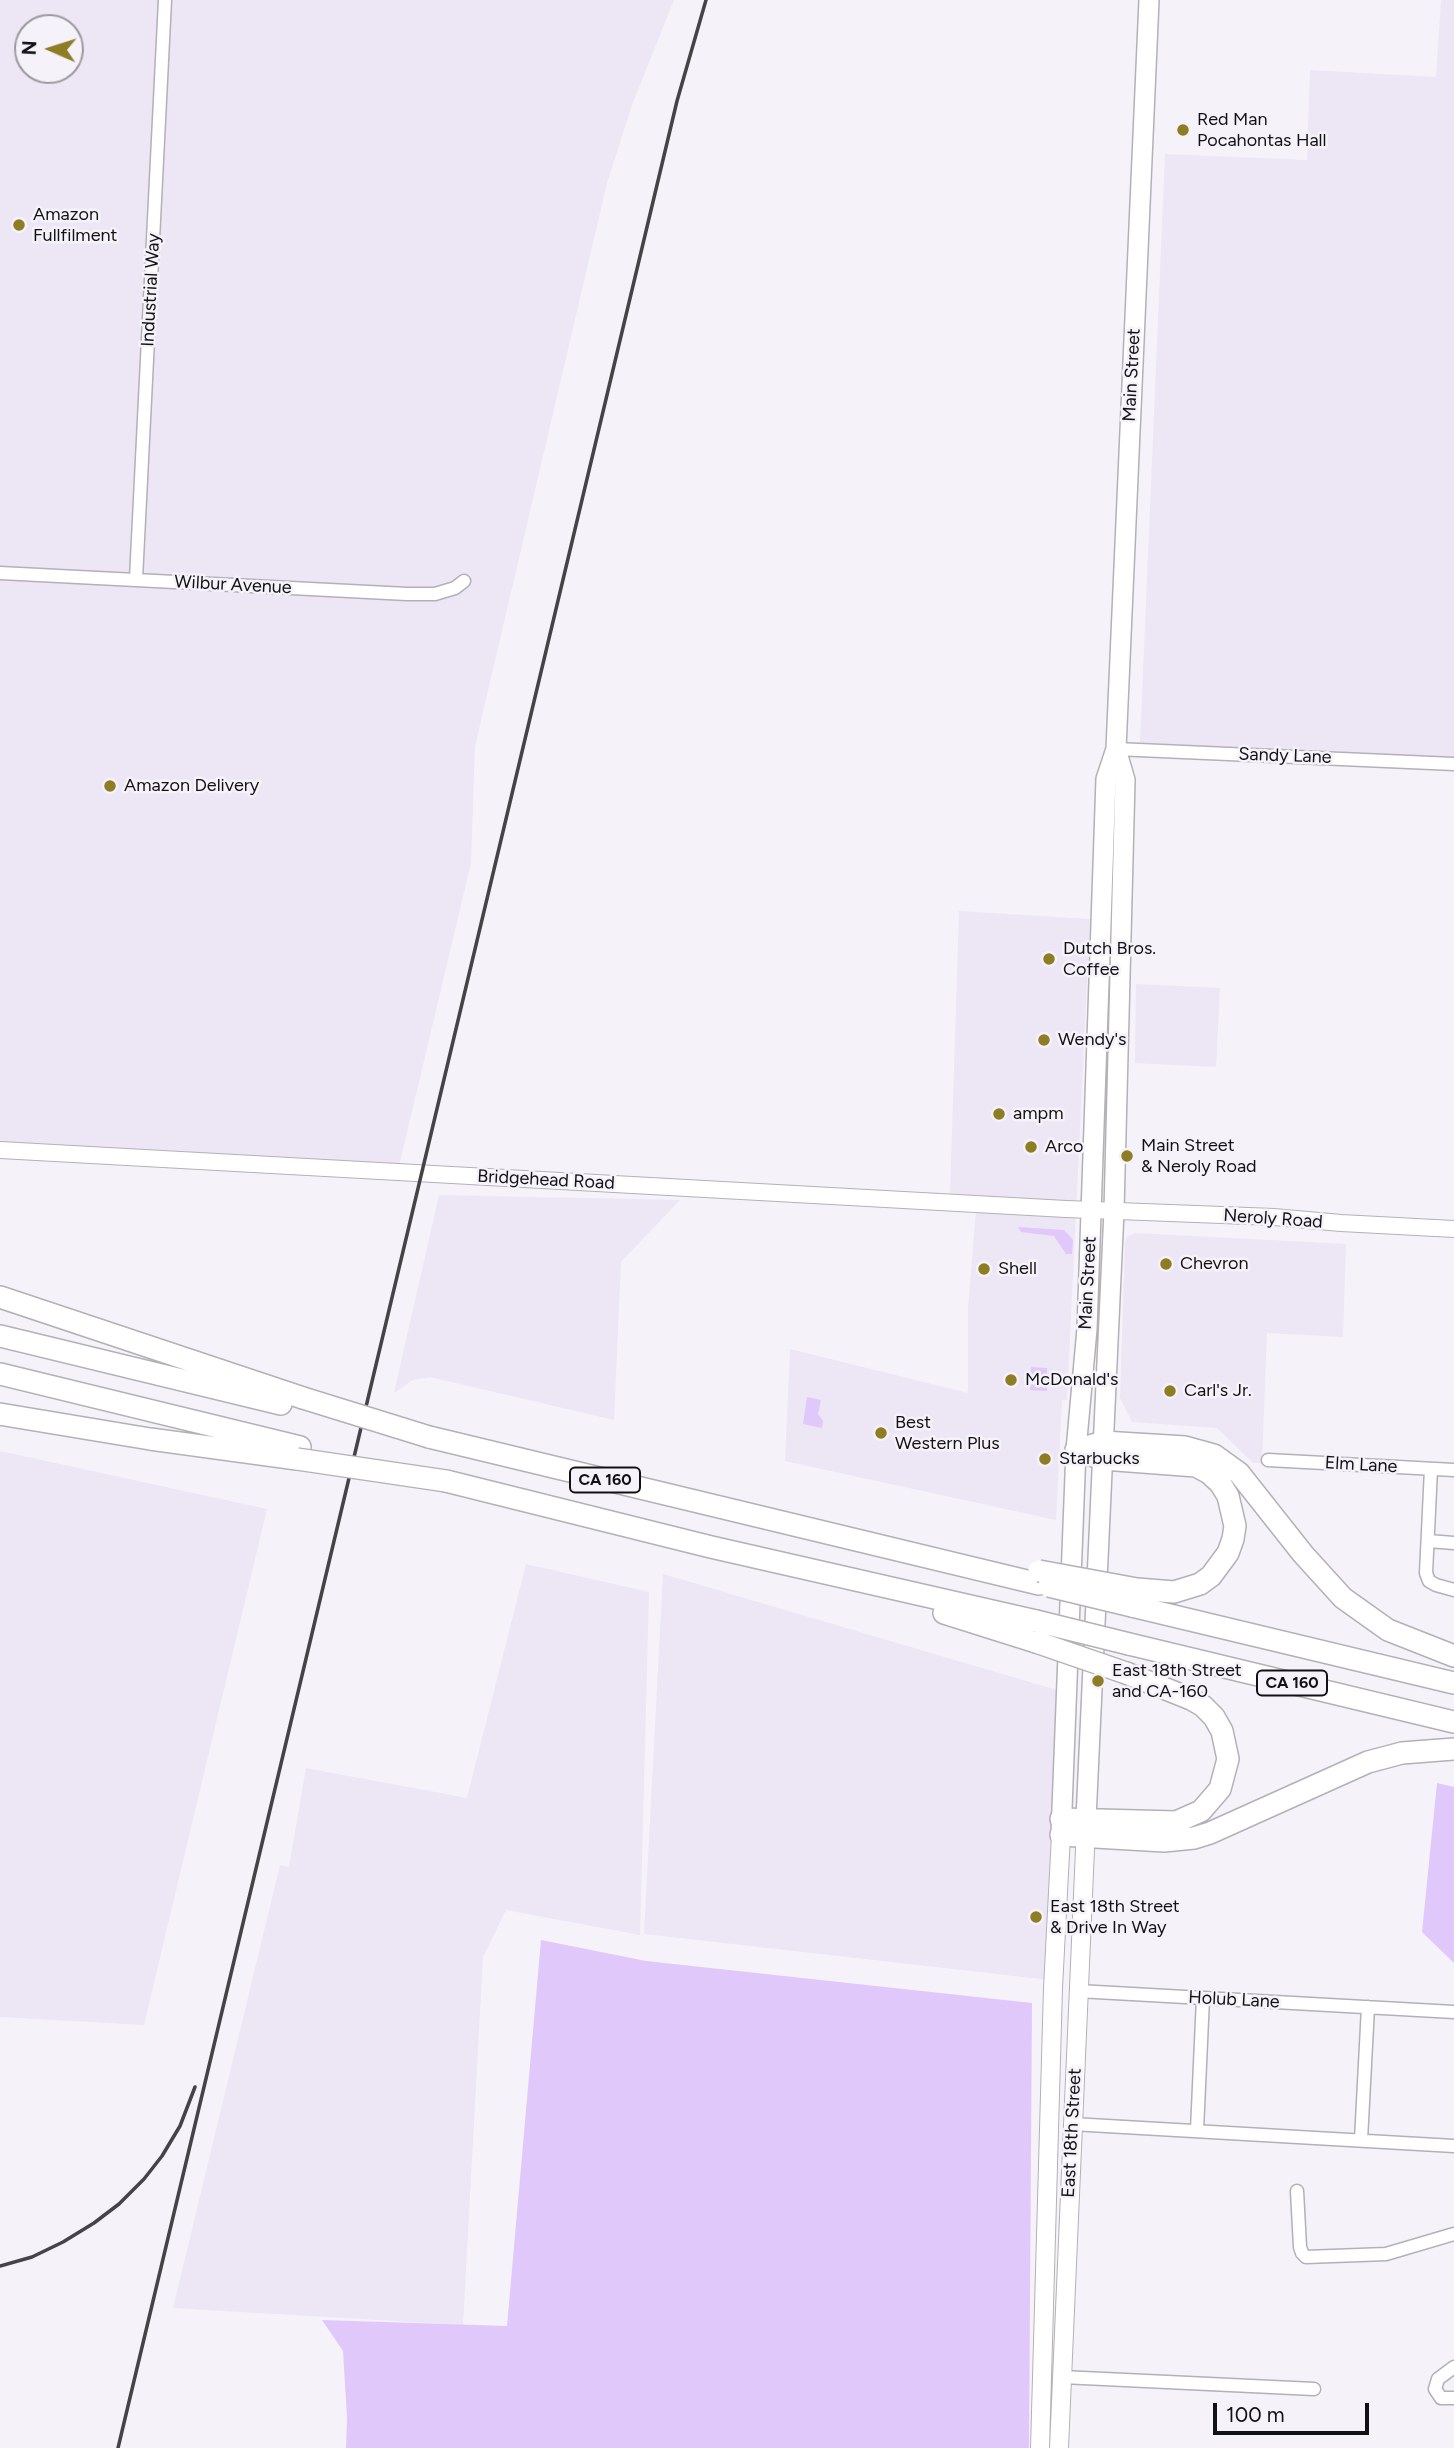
<!DOCTYPE html>
<style>
body{margin:0}
#map{position:relative;width:1454px;height:2448px;overflow:hidden;background:#f6f2fa;font-family:Figtree,sans-serif}
canvas{display:block}
.north{position:absolute;left:14px;top:14px;width:70px;height:70px;box-sizing:border-box;background:#f6f2fa;border:2px solid #9b989e;border-radius:50%;rotate:273deg;font-size:19px;font-weight:700;line-height:28px;text-align:center;color:#121114}
.north::after{content:'';display:block;margin:auto;width:24px;height:32px;background:#8e7d23;clip-path:polygon(50% 0,100% 100%,50% 72%,0 100%)}
.scale{position:absolute;left:1213px;top:2403px;width:156px;height:32px;box-sizing:border-box;border:4px solid #121114;border-top:0;padding-left:9px;font-size:21px;line-height:24px;white-space:nowrap;color:#121114;-webkit-text-stroke:5px #f6f2fa;paint-order:stroke}
</style>
<div id="map">
<canvas width="1454" height="2448"></canvas>
<div class="north">N</div>
<div class="scale">100 m</div>
</div>
<script>
const context = document.querySelector('canvas').getContext('2d');
context.lineJoin = 'round';
function fill(path, color) { context.fillStyle = color; context.fill(path, 'evenodd'); }
const shape = rows => new Path2D(rows.map(r => 'M' + r).join(''));
function strokePath(path, color, width, dash) { context.strokeStyle = color; context.lineWidth = width; context.lineCap = dash ? 'butt' : 'round'; context.setLineDash(dash || []); context.stroke(path); }
function write(font, color, halo, rows, align = 'center') {
  context.font = font + ' Figtree,sans-serif'; context.lineWidth = 5; context.setLineDash([]); context.textBaseline = 'middle'; context.strokeStyle = halo; context.fillStyle = color; for (const [text, x, y, turn = 0] of rows) {
    context.save(); context.translate(x, y); context.rotate((+turn || 0) * Math.PI / 180); context.textAlign = isNaN(turn) ? turn : align; if (halo) context.strokeText(text, 0, 0); context.fillText(text, 0, 0); context.restore();
  }
}
const built = shape([
 [0,0,674,0,632,105,607,183,475,746,471,863,399,1166,0,1144],
 [28,28,70,28,70,70,28,70],
 [1441,0,1454,0,1454,757,1140,743,1165,154,1307,160,1310,70,1436,77],
 [959,911,1090,919,1067,1400,1062,1400,1056,1520,785,1461,790,1349,968,1393,968,1308,977,1198,950,1194],
 [1136,984,1220,988,1216,1067,1135,1063],
 [439,1195,680,1200,621,1262,614,1420,430,1377,413,1380,394,1393],
 [1135,1233,1346,1244,1343,1337,1267,1333,1262,1463,1253,1463,1217,1428,1132,1422,1120,1398,1125,1243,1127,1237],
 [0,1451,267,1509,144,2025,0,2017],
 [526,1564,649,1592,640,1935,506,1910,483,1957,463,2325,173,2308,280,1865,289,1867,306,1768,467,1798],
 [663,1574,1060,1691,1050,1980,644,1934]
]);
const green = shape([
 [1018,1227,1064,1230,1073,1240,1072,1254,1066,1254,1054,1236,1021,1232],
 [1031,1367,1047,1368,1047,1391,1030,1390],
 [807,1397,821,1400,818,1414,823,1421,822,1428,803,1424],
 [1437,1783,1454,1787,1454,1963,1422,1932],
 [541,1940,646,1961,1032,2003,1029,2448,346,2448,347,2418,343,2351,322,2320,507,2326]
]);
const minor = shape([
 [0,573,407,594,435,594,455,588,464,581],
 [136,579,165,0],
 [1116,749,1454,764],
 [1268,1460,1454,1470],
 [1431,1469,1426,1573,1429,1581,1436,1585,1454,1590],
 [1428,1541,1454,1543],
 [1078,1991,1454,2012],
 [1072,2124,1454,2146],
 [1197,2130,1203,1998],
 [1361,2140,1368,2007],
 [1297,2191,1300,2247,1302,2253,1306,2257,1386,2254,1454,2234],
 [1454,2367,1438,2379,1435,2389,1441,2398,1454,2398],
 [1062,2377,1314,2389]
]);
const tertiary = shape([
 [0,1150,1066,1209,1274,1217,1341,1223,1454,1229]
]);
const secondary = shape([
 [1040,2448,1053,1988,1061,1835],
 [1059,2448,1086,1826]
]);
const primary = shape([
 [1086,1819,1114,1211,1118,1054,1125,780,1116,749],
 [1061,1834,1076,1450,1087,1329,1106,779,1116,749,1149,0]
]);
const motorway = shape([
 [0,1297,303,1398],
 [0,1336,281,1404],
 [0,1374,300,1447],
 [0,1414,150,1439,297,1459],
 [429,1437,1039,1584],
 [1076,1450,1103,1442,1185,1447,1214,1455,1239,1473,1303,1554,1343,1598,1388,1630,1454,1656],
 [1076,1450,1103,1459,1196,1466,1209,1473,1220,1483,1228,1496,1235,1526,1233,1539,1228,1553,1211,1576,1200,1584,1174,1592,1137,1589],
 [446,1481,711,1547,1036,1621],
 [1132,1606,1454,1683],
 [944,1613,1036,1642],
 [1129,1644,1454,1722],
 [1061,1819,1176,1822,1201,1811,1220,1789,1228,1759,1222,1731,1214,1717,1203,1706,1191,1699,1126,1673],
 [1061,1835,1164,1841,1194,1838,1210,1833,1368,1762,1402,1753,1454,1749]
]);
const rail = shape([
 [0,2266,32,2257,63,2242,94,2223,119,2204,144,2179,162,2156,180,2126,195,2087],
 [118,2448,677,101,706,0]
]);
const motorwayBridge = shape([
 [303,1398,429,1437],
 [297,1459,446,1481],
 [1039,1571,1137,1589],
 [1049,1586,1132,1606],
 [1036,1621,1129,1644],
 [1036,1642,1126,1673]
]);
const markers = [
 [1183,130,7,"#8e7d23"],
 [19,225,7,"#8e7d23"],
 [110,786,7,"#8e7d23"],
 [1049,959,7,"#8e7d23"],
 [1044,1040,7,"#8e7d23"],
 [999,1114,7,"#8e7d23"],
 [1031,1147,7,"#8e7d23"],
 [1127,1156,7,"#8e7d23"],
 [1166,1264,7,"#8e7d23"],
 [984,1269,7,"#8e7d23"],
 [1011,1380,7,"#8e7d23"],
 [1170,1391,7,"#8e7d23"],
 [881,1433,7,"#8e7d23"],
 [1045,1459,7,"#8e7d23"],
 [1098,1681,7,"#8e7d23"],
 [1036,1917,7,"#8e7d23"]
];
const shields = [
 [605,1480,70],
 [1292,1683,70]
];
const shieldNames = [
 ["CA 160",605,1480],
 ["CA 160",1292,1683]
];
const poiNames = [
 ["Red Man",1197,120],
 ["Pocahontas Hall",1197,141],
 ["Amazon",33,215],
 ["Fullfilment",33,236],
 ["Amazon Delivery",124,786],
 ["Dutch Bros.",1063,949],
 ["Coffee",1063,970],
 ["Wendy's",1058,1040],
 ["ampm",1013,1114],
 ["Main Street",1141,1146],
 ["& Neroly Road",1141,1167],
 ["Arco",1045,1147],
 ["Chevron",1180,1264],
 ["Shell",998,1269],
 ["McDonald's",1025,1380],
 ["Carl's Jr.",1184,1391],
 ["Best",895,1423],
 ["Western Plus",895,1444],
 ["Starbucks",1059,1459],
 ["East 18th Street",1112,1671],
 ["and CA-160",1112,1692],
 ["East 18th Street",1050,1907],
 ["& Drive In Way",1050,1928]
];
const streetNames = [
 ["Industrial Way",151,290,-87],
 ["Main Street",1132,375,-87],
 ["Wilbur Avenue",233,585,3],
 ["Sandy Lane",1285,756,2],
 ["Bridgehead Road",546,1180,3],
 ["Neroly Road",1273,1219,4],
 ["Main Street",1088,1283,-87],
 ["Elm Lane",1361,1465,3],
 ["Holub Lane",1234,2000,3],
 ["East 18th Street",1072,2133,-87]
];
fill(built, '#ede6f5');
fill(green, '#e1c8fa');
strokePath(minor, '#b4b0b7', 15);
strokePath(tertiary, '#b4b0b7', 18);
strokePath(secondary, '#b4b0b7', 20);
strokePath(primary, '#b4b0b7', 22);
strokePath(motorway, '#b4b0b7', 24);
strokePath(minor, '#fff', 12);
strokePath(tertiary, '#fff', 16);
strokePath(secondary, '#fff', 18);
strokePath(primary, '#fff', 19);
strokePath(motorway, '#fff', 21);
strokePath(rail, '#454347', 3.5);
strokePath(motorwayBridge, '#b4b0b7', 24, []);
strokePath(motorwayBridge, '#fff', 21);
for (const [x, y, r, color] of markers) { const dot = new Path2D(); dot.arc(x, y, r, 0, 2 * Math.PI); context.fillStyle = color; context.fill(dot); strokePath(dot, '#f6f2fa', 2.5); }
for (const [x, y, w] of shields) { const box = new Path2D(); box.roundRect(x - w / 2, y - 12.5, w, 25, 5); context.fillStyle = '#f6f2fa'; context.fill(box); strokePath(box, '#121114', 2); }
write('bold 16px', '#121114', null, shieldNames);
write('18px', '#121114', '#f6f2fa', poiNames, 'left');
write('18px', '#121114', '#f6f2fa', streetNames);
</script>
